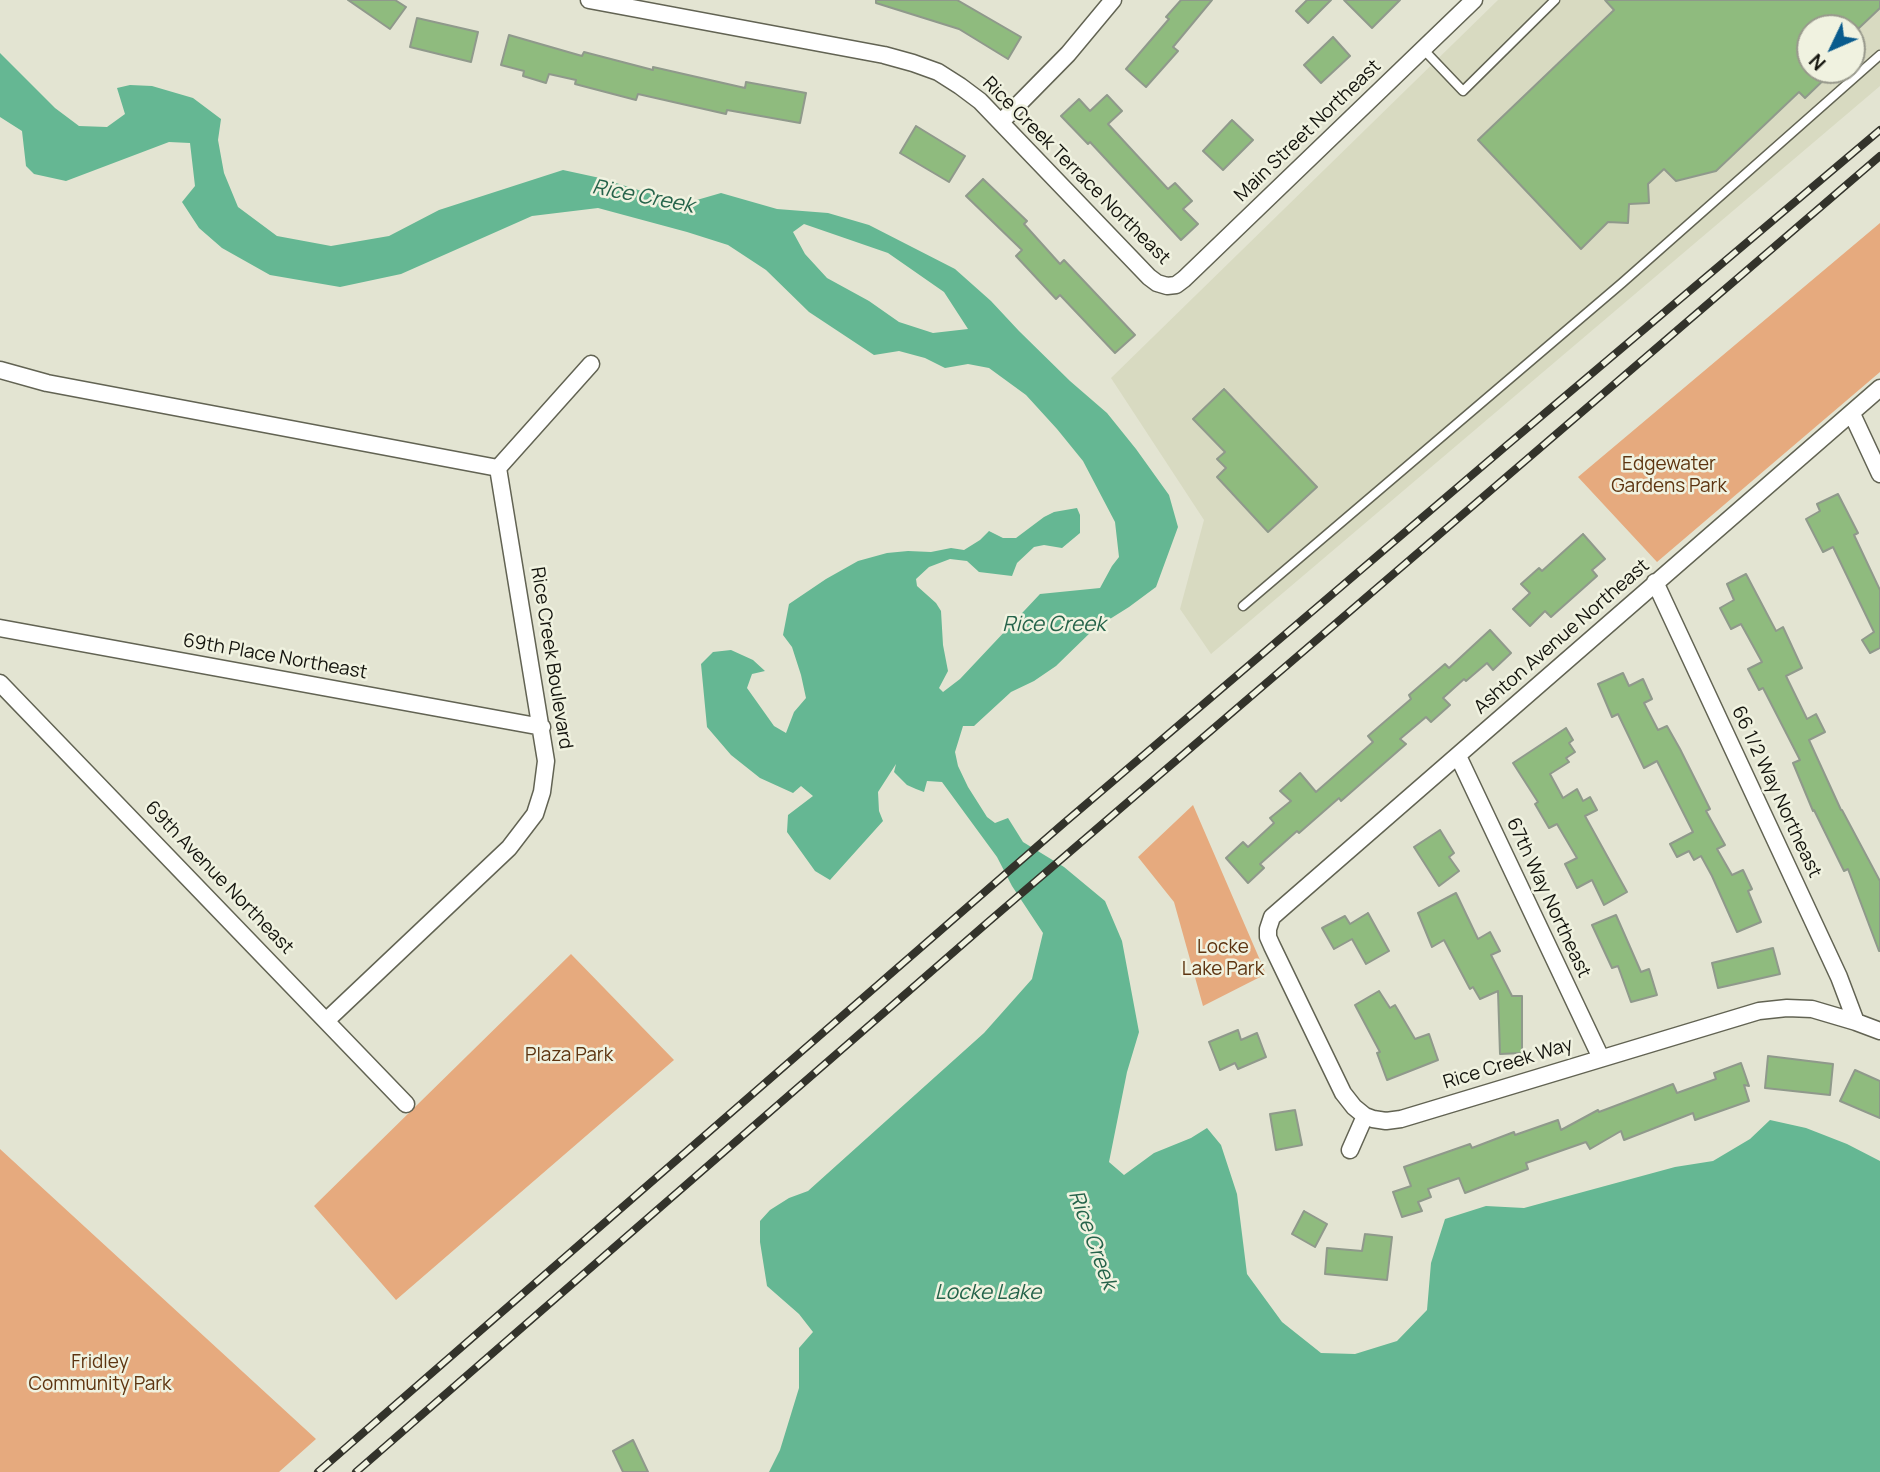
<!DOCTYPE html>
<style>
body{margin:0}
#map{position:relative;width:1880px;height:1472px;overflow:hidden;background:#e3e4d2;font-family:Manrope,sans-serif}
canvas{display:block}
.north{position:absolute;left:1796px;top:14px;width:70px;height:70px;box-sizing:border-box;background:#f0f2e0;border:2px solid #98998c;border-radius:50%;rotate:226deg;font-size:19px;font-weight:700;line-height:28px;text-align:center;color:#13130d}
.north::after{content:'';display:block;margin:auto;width:24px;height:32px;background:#095b8d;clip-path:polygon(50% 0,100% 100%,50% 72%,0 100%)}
</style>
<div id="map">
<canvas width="1880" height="1472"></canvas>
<div class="north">N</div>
</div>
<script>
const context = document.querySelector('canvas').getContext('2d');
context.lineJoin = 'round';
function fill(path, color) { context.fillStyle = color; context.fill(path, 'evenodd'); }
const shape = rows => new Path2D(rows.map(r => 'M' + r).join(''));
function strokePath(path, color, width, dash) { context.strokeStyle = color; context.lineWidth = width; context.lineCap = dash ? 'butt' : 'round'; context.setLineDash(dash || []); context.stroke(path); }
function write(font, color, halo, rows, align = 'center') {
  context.font = font + ' Manrope,sans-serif'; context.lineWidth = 5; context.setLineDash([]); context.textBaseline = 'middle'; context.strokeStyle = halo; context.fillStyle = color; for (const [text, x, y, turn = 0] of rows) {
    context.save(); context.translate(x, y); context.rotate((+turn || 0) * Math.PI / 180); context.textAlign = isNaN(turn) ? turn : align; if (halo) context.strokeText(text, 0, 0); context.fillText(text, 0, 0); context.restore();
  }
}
const built = shape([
 [1498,0,1880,0,1880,86,1211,654,1180,609,1204,520,1111,378],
 [1810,28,1852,28,1852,70,1810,70]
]);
const green = shape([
 [1880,223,1880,372,1657,562,1578,477],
 [1193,805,1266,974,1203,1006,1174,902,1138,857],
 [571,954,674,1060,396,1300,314,1206],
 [0,1149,316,1439,279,1472,0,1472]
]);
const water = shape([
 [0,53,55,108,79,126,107,127,125,114,117,88,130,85,152,86,193,98,221,119,218,140,224,173,238,207,277,236,331,246,389,236,439,210,563,170,600,178,683,204,721,193,777,209,828,213,869,225,955,269,991,301,1019,331,1070,381,1107,413,1136,449,1169,495,1178,527,1156,587,1129,607,1094,629,1056,666,1034,681,1011,692,974,726,963,726,955,752,958,766,968,787,987,817,995,823,1008,818,1023,842,1064,867,1105,901,1122,941,1139,1032,1127,1072,1109,1162,1124,1175,1154,1153,1191,1138,1207,1128,1221,1145,1237,1194,1247,1274,1282,1322,1321,1353,1355,1354,1397,1341,1427,1310,1431,1263,1445,1219,1486,1206,1524,1208,1675,1167,1713,1161,1750,1139,1770,1120,1806,1128,1847,1144,1880,1161,1880,1472,769,1472,780,1450,799,1388,799,1348,813,1332,799,1314,767,1286,760,1242,760,1221,770,1210,789,1198,808,1191,984,1033,1032,979,1043,933,1012,886,997,857,942,782,927,781,924,792,916,789,907,785,894,772,896,764,878,792,879,811,883,821,830,880,815,871,787,832,788,815,813,796,801,786,793,793,760,778,731,755,707,727,701,664,713,652,731,650,753,660,765,671,752,674,747,688,774,726,786,733,794,712,806,698,801,675,792,647,783,635,789,604,826,579,858,561,887,553,908,551,931,552,951,548,964,550,980,540,989,531,1003,538,1016,538,1044,517,1054,512,1077,508,1080,515,1080,533,1062,548,1044,545,1034,547,1017,563,1012,576,979,572,967,561,950,559,929,567,916,579,917,586,936,603,941,611,943,645,948,671,939,688,943,692,960,679,1040,594,1100,588,1112,566,1119,557,1115,522,1083,461,1057,429,1026,395,989,368,968,364,945,368,925,358,899,351,874,355,809,312,766,270,728,245,687,232,598,208,532,216,401,274,340,287,270,275,222,248,199,228,182,202,195,186,190,143,169,142,66,181,34,174,26,166,22,131,0,117],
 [804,224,888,253,944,292,968,329,933,333,899,322,869,301,827,278,805,254,793,232]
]);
const building = shape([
 [348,0,395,0,406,7,390,29,348,0],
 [876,0,957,0,1021,37,1008,59,959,29,876,3,876,0],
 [1181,0,1212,0,1173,47,1178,51,1146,87,1126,69,1169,19,1166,17,1181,0],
 [1307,0,1331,0,1308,23,1296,11,1307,0],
 [1344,0,1400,0,1372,28,1344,0],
 [1605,0,1880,0,1880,8,1859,28,1810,28,1810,70,1834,70,1805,98,1799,92,1716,171,1676,181,1664,169,1648,184,1649,203,1629,204,1628,223,1608,222,1581,249,1478,140,1614,10,1605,0],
 [417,18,478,32,471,62,410,47,417,18],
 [509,35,582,56,584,52,653,70,653,67,745,88,746,82,806,93,800,123,727,110,726,114,638,94,636,100,575,84,576,80,549,74,546,83,523,76,524,71,501,65,509,35],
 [1333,37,1350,56,1321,83,1304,65,1333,37],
 [1107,95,1122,111,1108,124,1168,189,1175,183,1192,201,1183,209,1198,224,1181,240,1090,142,1088,144,1061,116,1079,99,1090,111,1107,95],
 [1232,120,1253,140,1223,170,1203,151,1232,120],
 [916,126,965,156,949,182,900,153,916,126],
 [983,179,1027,221,1024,224,1060,264,1064,260,1135,335,1115,353,1060,295,1056,299,1016,256,1022,250,966,196,983,179],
 [1224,389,1317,487,1268,532,1217,477,1226,468,1217,459,1225,452,1193,419,1224,389],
 [1838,494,1858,533,1854,535,1880,590,1880,648,1870,653,1862,640,1874,632,1833,547,1823,552,1806,519,1820,511,1817,504,1838,494],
 [1583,534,1605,559,1592,570,1597,576,1551,617,1545,611,1530,626,1513,609,1530,593,1521,584,1539,568,1542,571,1583,534],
 [1746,574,1776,631,1783,627,1802,668,1786,676,1807,719,1816,714,1825,732,1809,740,1841,810,1842,810,1880,881,1880,951,1879,951,1848,869,1844,871,1814,810,1813,811,1793,763,1800,760,1763,688,1759,690,1748,669,1762,662,1741,624,1731,629,1720,608,1734,600,1727,584,1746,574],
 [1490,630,1511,653,1493,670,1487,663,1466,681,1464,679,1443,698,1450,705,1431,722,1426,717,1400,739,1406,744,1341,801,1339,798,1299,833,1297,831,1260,864,1264,868,1248,883,1226,858,1243,842,1248,847,1274,823,1270,818,1291,801,1280,791,1300,773,1316,792,1373,742,1368,736,1411,699,1409,695,1445,664,1449,668,1490,630],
 [1623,673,1629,686,1643,679,1652,699,1644,703,1658,730,1667,726,1680,749,1710,809,1706,811,1725,845,1717,849,1732,875,1743,870,1752,889,1748,891,1761,922,1737,932,1712,876,1701,856,1694,860,1689,851,1677,857,1670,844,1693,832,1657,761,1644,768,1618,714,1612,717,1598,684,1623,673],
 [1566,728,1573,740,1569,743,1575,752,1566,758,1569,762,1550,774,1563,798,1577,789,1583,801,1590,797,1597,810,1585,816,1627,892,1604,905,1592,880,1577,888,1565,864,1577,858,1557,824,1549,828,1535,804,1538,802,1513,763,1566,728],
 [1440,830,1454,853,1449,857,1459,871,1439,886,1414,847,1440,830],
 [1456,893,1478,939,1490,932,1500,951,1491,955,1512,996,1522,996,1522,1053,1500,1054,1498,991,1480,999,1473,987,1470,989,1444,940,1432,947,1418,913,1456,893],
 [1368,913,1389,951,1366,964,1352,939,1334,949,1322,928,1345,916,1350,924,1368,913],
 [1616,915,1641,972,1649,969,1657,995,1631,1002,1618,966,1612,968,1592,925,1616,915],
 [1773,948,1780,974,1718,988,1712,963,1773,948],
 [1379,991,1390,1008,1395,1005,1415,1039,1429,1034,1438,1060,1387,1080,1377,1053,1380,1052,1355,1005,1379,991],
 [1238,1030,1241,1040,1257,1033,1266,1057,1238,1069,1235,1063,1220,1070,1209,1042,1238,1030],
 [1768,1056,1833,1064,1830,1095,1765,1088,1768,1056],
 [1741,1063,1749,1086,1744,1085,1749,1101,1695,1120,1693,1113,1624,1140,1621,1131,1590,1149,1586,1142,1526,1163,1528,1169,1465,1193,1459,1178,1428,1189,1431,1197,1418,1202,1422,1211,1402,1217,1393,1192,1411,1186,1404,1167,1470,1144,1472,1148,1514,1132,1515,1135,1558,1120,1561,1130,1598,1110,1599,1112,1673,1084,1677,1093,1716,1079,1714,1073,1741,1063],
 [1855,1070,1880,1081,1880,1118,1840,1101,1855,1070],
 [1295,1110,1302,1145,1276,1150,1270,1114,1295,1110],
 [1304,1211,1327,1224,1315,1247,1292,1234,1304,1211],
 [1365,1234,1392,1237,1387,1280,1325,1274,1327,1248,1362,1251,1365,1234],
 [633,1440,648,1472,623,1472,613,1451,633,1440]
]);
const service = shape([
 [1423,49,1463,91,1555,0],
 [1243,606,1622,283,1880,55]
]);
const minor = shape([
 [589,0,884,55,913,63,938,72,960,86,980,101,1149,277,1157,283,1167,286,1176,285,1184,279,1474,0],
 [1001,122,1068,54,1113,0],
 [0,370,47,383,498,468,546,761,542,792,535,814,509,848,327,1020],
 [1880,388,1288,903,1272,917,1268,929,1268,937,1272,946,1343,1093,1354,1107,1365,1116,1373,1119,1386,1121,1401,1119,1759,1011,1787,1008,1812,1009,1856,1022,1880,1031],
 [1852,414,1880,474],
 [498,468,591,364],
 [1655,582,1839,977,1856,1022],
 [0,628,542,727],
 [0,683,406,1104],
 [1458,756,1601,1058],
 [1350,1150,1365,1116]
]);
const rail = shape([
 [318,1472,1064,823,1506,446,1880,130],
 [356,1472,987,923,1880,156]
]);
const streetNames = [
 ["Main Street Northeast",1308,131,-44],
 ["Rice Creek Terrace Northeast",1076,171,45],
 ["Ashton Avenue Northeast",1562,637,-41],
 ["69th Place Northeast",275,657,10],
 ["Rice Creek Boulevard",551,658,81],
 ["66 1/2 Way Northeast",1776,792,65],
 ["69th Avenue Northeast",219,878,46],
 ["67th Way Northeast",1548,898,65],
 ["Rice Creek Way",1508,1064,-17]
];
const parkNames = [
 ["Edgewater",1669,465],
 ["Gardens Park",1669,487],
 ["Locke",1223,948],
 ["Lake Park",1223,970],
 ["Plaza Park",569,1056],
 ["Fridley",100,1363],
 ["Community Park",100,1385]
];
const waterNames = [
 ["Rice Creek",643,197,11],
 ["Rice Creek",1054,625],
 ["Rice Creek",1092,1240,70],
 ["Locke Lake",988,1293]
];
fill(built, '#d8dac1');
fill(green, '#e6aa7e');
fill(water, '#65b793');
fill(building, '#8fbb7e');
strokePath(building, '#8f998b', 2);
strokePath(service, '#626353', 11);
strokePath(minor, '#626353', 19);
strokePath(service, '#fff', 8);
strokePath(minor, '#fff', 16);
strokePath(rail, '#33332b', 8);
strokePath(rail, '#f0f2e0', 5, [16]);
write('19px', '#13130d', '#f0f2e0', streetNames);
write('19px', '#5d3410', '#f0f2e0', parkNames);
write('italic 21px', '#25634a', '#f0f2e0', waterNames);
</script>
